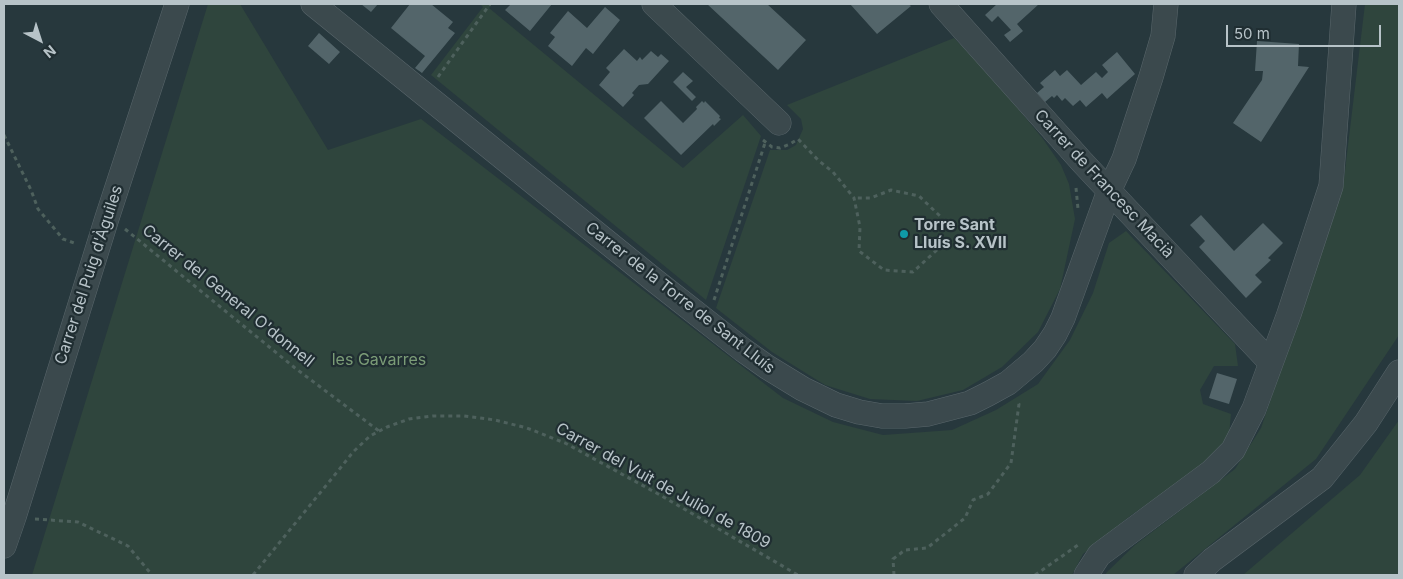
<!DOCTYPE html>
<meta charset="utf-8">
<style>
body{margin:0}
#map{position:relative;width:1403px;height:579px;overflow:hidden;background:#27383d;font-family:Inter,sans-serif}
canvas{display:block}
.frame{position:absolute;inset:0;border:5px solid #b7c3c8;pointer-events:none}
.north{position:absolute;left:15px;top:15px;width:50px;height:50px;-webkit-text-stroke:4px #202e32;paint-order:stroke;rotate:140deg;font-size:14px;font-weight:700;line-height:20px;text-align:center;color:#b7c3c8}
.north::after{content:'';display:block;margin:auto;width:18px;height:22px;background:#b7c3c8;clip-path:polygon(50% 0,100% 100%,50% 72%,0 100%)}
.scale{position:absolute;left:1226px;top:25px;width:155px;height:22px;box-sizing:border-box;border:2px solid #b7c3c8;border-top:0;padding-left:6px;font-size:15px;line-height:18px;white-space:nowrap;color:#b7c3c8;-webkit-text-stroke:4px #202e32;paint-order:stroke}
</style>
<div id="map">
<canvas width="1403" height="579"></canvas>
<div class="frame"></div>
<div class="north">N</div>
<div class="scale">50 m</div>
</div>
<script>
const context = document.querySelector('canvas').getContext('2d');
context.lineJoin = 'round';
function fill(path, color) { context.fillStyle = color; context.fill(path, 'evenodd'); }
const shape = rows => new Path2D(rows.map(r => 'M' + r).join(''));
function strokePath(path, color, width, dash) { context.strokeStyle = color; context.lineWidth = width; context.lineCap = dash ? 'butt' : 'round'; context.setLineDash(dash || []); context.stroke(path); }
function write(font, color, halo, rows, align = 'center') {
  context.font = font + ' Inter,sans-serif'; context.lineWidth = 4.5; context.setLineDash([]); context.textBaseline = 'middle'; context.strokeStyle = halo; context.fillStyle = color; for (const [text, x, y, turn = 0] of rows) {
    context.save(); context.translate(x, y); context.rotate((+turn || 0) * Math.PI / 180); context.textAlign = isNaN(turn) ? turn : align; if (halo) context.strokeText(text, 0, 0); context.fillText(text, 0, 0); context.restore();
  }
}
const green = shape([
 [208,4,240,4,328,150,421,119,783,398,833,422,883,435,952,430,996,410,1038,384,1070,340,1093,293,1109,243,1126,231,1235,344,1238,366,1214,366,1200,390,1203,404,1231,414,1229,435,1208,462,1130,516,1083,554,1072,575,32,575],
 [480,4,492,4,489,8,683,168,743,115,761,136,706,300,431,75,483,7],
 [1365,4,1399,4,1399,335,1316,459,1173,575,1105,575,1107,572,1135,545,1235,469,1261,428,1343,187],
 [954,38,991,76,1043,139,1061,165,1069,184,1075,219,1060,289,1038,332,1002,367,963,390,917,401,870,399,825,385,772,352,716,308,770,150,787,150,796,145,803,129,801,119,787,105],
 [1399,420,1399,575,1243,575,1360,475]
]);
const building = shape([
 [361,4,378,4,371,12],
 [410,4,431,4,453,22,448,28,455,33,422,73,415,68,425,56,391,28],
 [511,4,552,4,530,31,505,10],
 [707,4,767,4,806,40,778,70],
 [850,4,908,4,911,6,877,34],
 [997,4,1039,4,1017,24,1023,31,1010,42,1004,35,1011,30,998,16,992,22,985,15],
 [605,7,620,20,593,54,586,48,572,66,548,46,555,37,550,33,568,11,587,28],
 [319,33,340,52,329,64,308,46],
 [1257,41,1299,44,1298,66,1309,67,1261,142,1233,123,1262,80,1263,71,1255,71],
 [624,49,637,61,640,57,642,60,651,51,658,57,661,54,669,61,648,84,639,85,632,93,634,95,623,107,599,85,610,72,606,68],
 [1117,52,1135,74,1107,99,1102,93,1086,107,1080,100,1073,106,1065,98,1062,101,1057,95,1054,98,1052,96,1045,102,1037,93,1044,87,1040,83,1055,70,1060,76,1067,70,1081,85,1096,72,1102,78,1108,72,1102,65],
 [683,72,693,81,686,87,696,97,692,101,673,82],
 [661,101,683,123,697,109,696,107,702,101,704,103,705,101,720,116,719,118,721,119,714,126,713,124,681,155,644,118],
 [1201,215,1234,251,1263,223,1283,243,1268,258,1271,260,1255,275,1262,282,1246,298,1199,247,1205,241,1190,225],
 [1217,373,1237,379,1229,404,1209,398]
]);
const path = shape([
 [438,77,490,4],
 [4,135,31,190,38,209,63,239,77,244],
 [763,140,772,147,780,148,790,144,798,139,819,161,833,172,854,198,860,227,859,251,884,270,913,272,940,247,941,217,919,196,891,190,871,198,854,198],
 [1076,188,1078,209],
 [125,229,295,368,379,431],
 [714,300,765,143],
 [35,519,78,522,128,546,152,575],
 [253,575,342,466,353,452,370,436,387,427,409,419,433,416,464,416,495,420,527,428,565,443,660,495,798,575],
 [894,575,893,559,905,550,927,548,965,518,973,500,988,494,1011,463,1019,404,1017,401],
 [1035,575,1078,545]
]);
const minor = shape([
 [313,4,654,280,743,350,767,367,803,389,836,405,859,412,882,416,905,416,928,414,970,403,988,394,1008,383,1033,362,1045,349,1055,334,1063,318,1109,191,1124,159,1151,77,1163,36,1166,4],
 [654,4,779,123],
 [941,4,1083,163,1270,362],
 [4,546,14,517,107,218,177,4],
 [1086,575,1099,555,1211,472,1233,450,1254,409,1289,314,1331,186,1344,4],
 [1196,575,1212,560,1322,478,1366,423,1399,372]
]);
const markers = [
 [904,234,5,"#0f9aa8"]
];
const streetNames = [
 ["Carrer de Francesc Macià",1104,184,47],
 ["Carrer del Puig d'Àguiles",89,275,-72],
 ["Carrer del General O'donnell",228,296,39],
 ["Carrer de la Torre de Sant Lluís",680,298,38],
 ["Carrer del Vuit de Juliol de 1809",663,486,29]
];
const poiNames = [
 ["Torre Sant",914,225],
 ["Lluís S. XVII",914,243]
];
const parkNames = [
 ["les Gavarres",379,360]
];
fill(green, '#2f453d');
fill(building, '#53656a');
strokePath(minor, '#59666b', 25);
strokePath(path, '#4e615d', 3, [4, 4]);
strokePath(minor, '#3b494d', 24);
for (const [x, y, r, color] of markers) { const dot = new Path2D(); dot.arc(x, y, r, 0, 2 * Math.PI); context.fillStyle = color; context.fill(dot); strokePath(dot, '#202e32', 2); }
write('16px', '#b7c3c8', '#202e32', streetNames);
write('bold 16px', '#b7c3c8', '#202e32', poiNames, 'left');
write('16px', '#7b9c77', '#202e32', parkNames);
</script>
